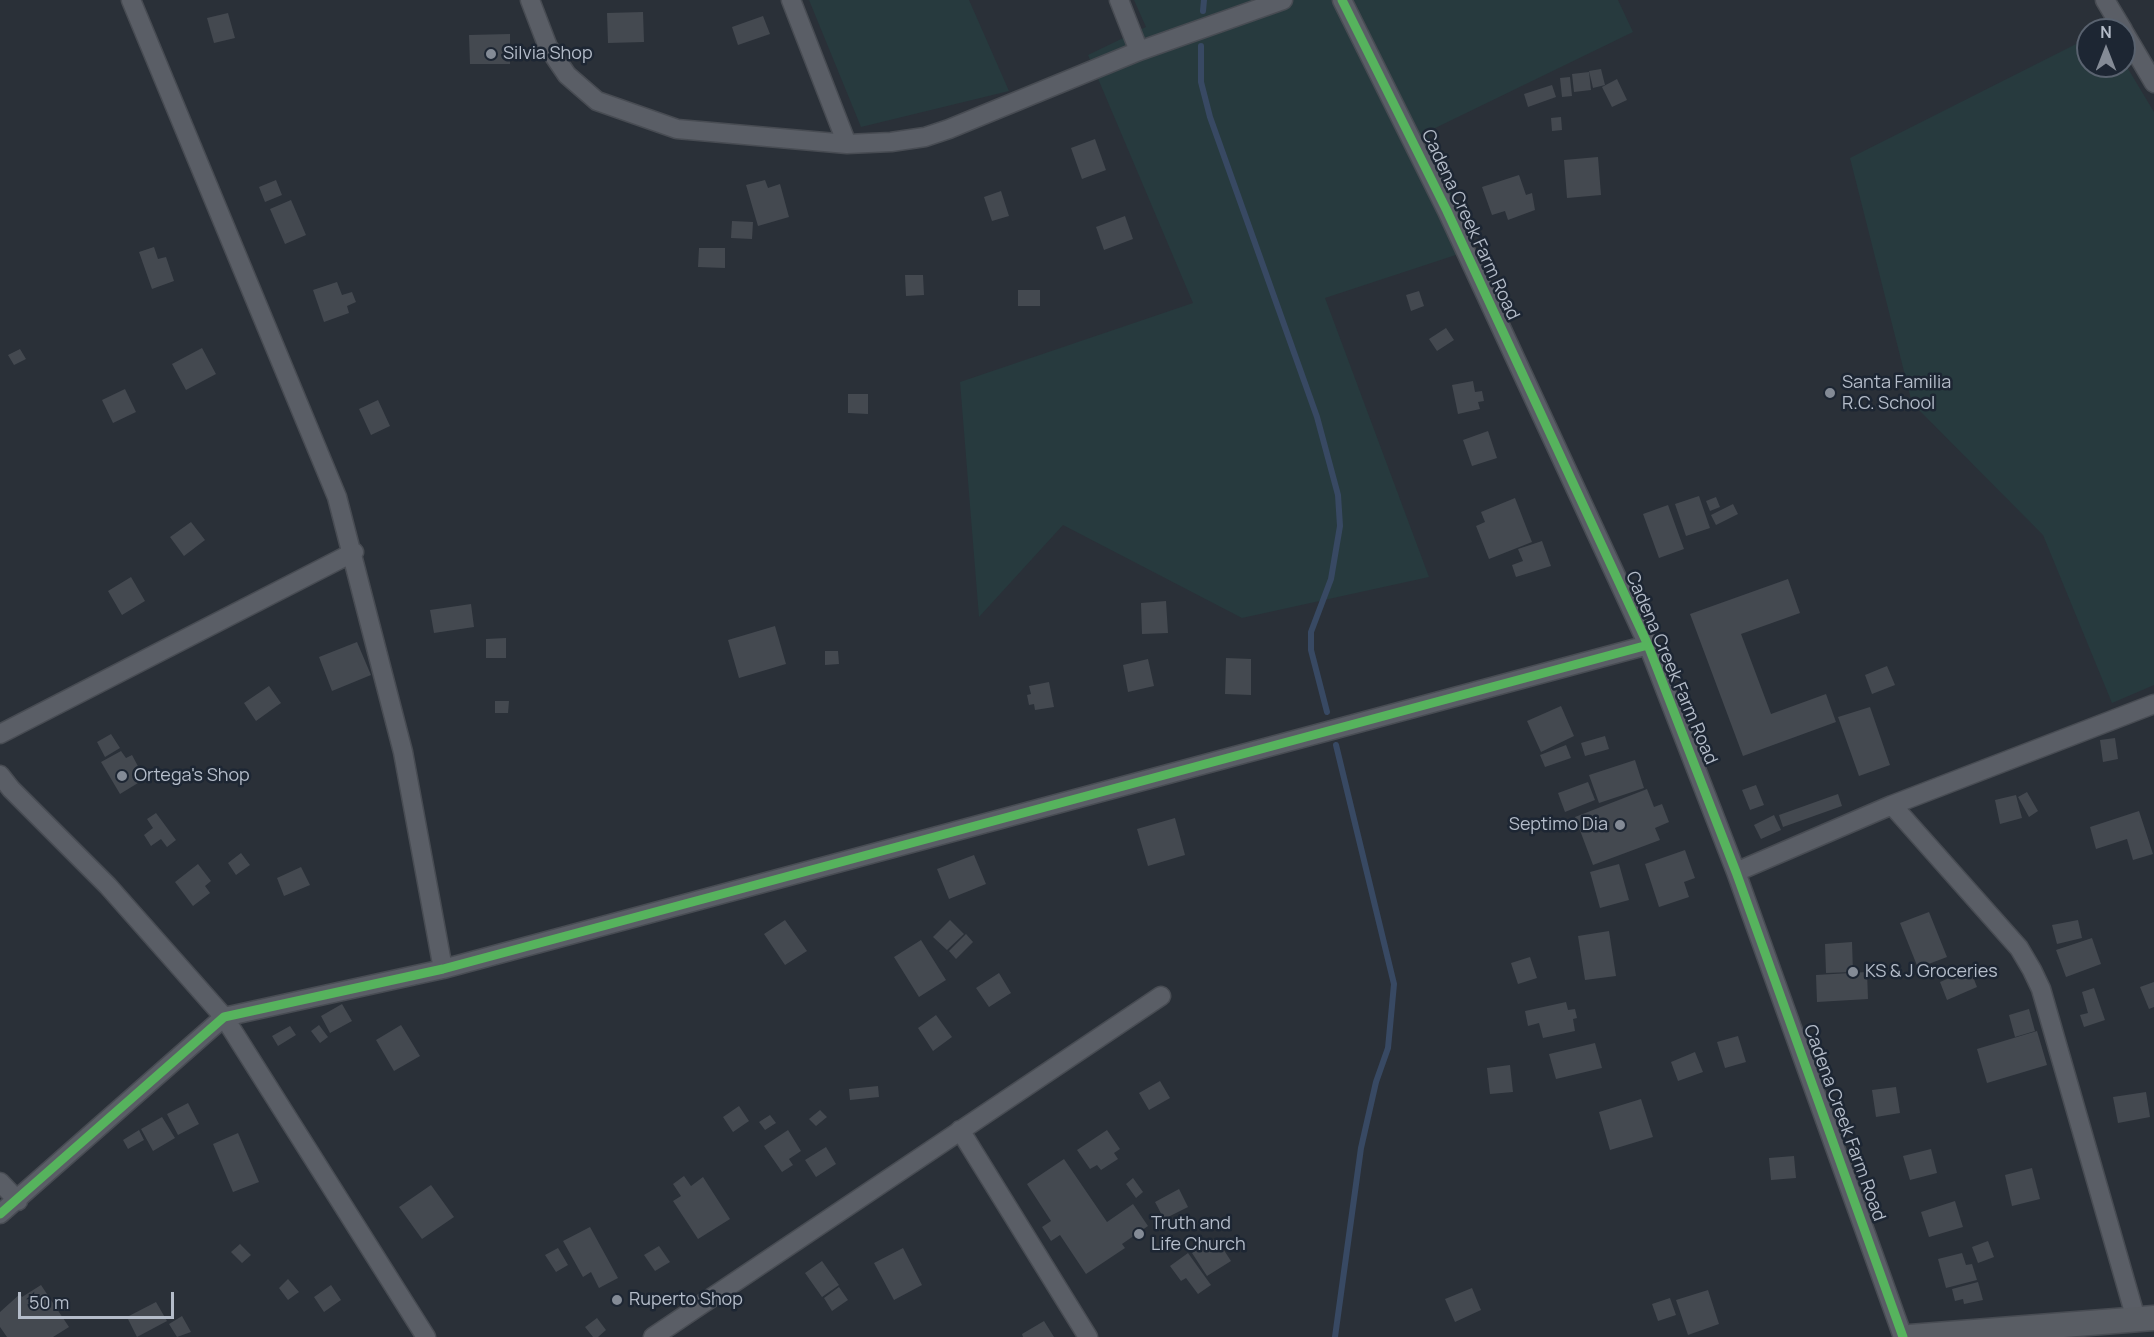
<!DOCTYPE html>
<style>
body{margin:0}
#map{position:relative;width:2154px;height:1337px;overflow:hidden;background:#2a3038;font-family:Manrope,sans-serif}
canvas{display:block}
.north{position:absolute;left:2076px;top:18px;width:60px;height:60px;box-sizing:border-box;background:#1d2633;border:2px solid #59626f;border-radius:50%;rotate:0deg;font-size:16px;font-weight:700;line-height:24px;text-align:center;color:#b4bcc9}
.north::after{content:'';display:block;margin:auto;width:21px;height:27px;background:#848b96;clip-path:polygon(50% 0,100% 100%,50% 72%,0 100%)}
.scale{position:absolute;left:18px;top:1292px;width:156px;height:27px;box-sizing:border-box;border:3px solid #b4bcc9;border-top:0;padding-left:8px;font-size:18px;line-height:21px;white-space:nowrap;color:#b4bcc9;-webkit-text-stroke:4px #1d2633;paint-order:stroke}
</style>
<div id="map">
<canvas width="2154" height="1337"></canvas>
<div class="north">N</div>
<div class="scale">50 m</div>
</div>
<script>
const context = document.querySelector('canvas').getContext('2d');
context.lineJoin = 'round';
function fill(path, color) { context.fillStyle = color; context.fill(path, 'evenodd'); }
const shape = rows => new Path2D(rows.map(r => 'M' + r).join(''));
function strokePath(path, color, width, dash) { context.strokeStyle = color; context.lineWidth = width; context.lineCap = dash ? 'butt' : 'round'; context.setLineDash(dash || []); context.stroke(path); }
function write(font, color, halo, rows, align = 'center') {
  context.font = font + ' Manrope,sans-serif'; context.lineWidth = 5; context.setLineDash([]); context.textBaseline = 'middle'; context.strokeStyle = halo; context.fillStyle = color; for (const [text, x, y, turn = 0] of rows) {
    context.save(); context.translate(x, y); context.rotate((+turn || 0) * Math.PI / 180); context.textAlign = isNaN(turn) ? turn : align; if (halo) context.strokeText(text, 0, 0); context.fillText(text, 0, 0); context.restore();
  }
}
const green = shape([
 [809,0,969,0,1009,91,861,127],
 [1134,0,1618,0,1633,32,1427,132,1474,249,1325,298,1429,577,1242,618,1063,525,979,617,960,382,1193,303,1088,55,1146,27],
 [2088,38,2088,66,2124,66,2124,62,2154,112,2154,685,2112,703,2043,535,1912,403,1850,158]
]);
const stream = shape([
 [1203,11,1204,0],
 [1201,46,1201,82,1210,117,1317,417,1338,495,1340,526,1331,579,1311,632,1311,650,1327,712],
 [1335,1337,1361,1148,1376,1082,1388,1048,1394,984,1336,745]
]);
const building = shape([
 [643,12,644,42,608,43,607,13],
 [228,13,235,38,214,43,207,18],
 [763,16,770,34,738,45,732,27],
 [510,34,510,64,470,64,469,35],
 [1601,69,1605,85,1593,88,1589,71],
 [1589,72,1591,90,1574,92,1572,74],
 [1570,77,1572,96,1562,97,1560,78],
 [1617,79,1627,100,1612,107,1602,87],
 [1552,85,1556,97,1528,107,1524,94],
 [1561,117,1562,130,1552,131,1551,118],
 [1095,139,1106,170,1082,179,1071,148],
 [1598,157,1601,195,1567,198,1564,160],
 [1519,175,1526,195,1532,193,1535,210,1508,220,1505,211,1492,215,1482,187],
 [276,180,282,195,265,202,259,187],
 [765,180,768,188,780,184,789,217,758,226,746,185],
 [1001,191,1009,216,992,221,984,197],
 [291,200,306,235,285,244,270,209],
 [1125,216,1133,239,1104,250,1096,227],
 [732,221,753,222,752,239,731,238],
 [154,247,158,259,166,257,174,281,152,289,139,252],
 [699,248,725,248,725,268,698,267],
 [905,275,923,275,924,295,906,296],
 [337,282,342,295,352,292,356,302,347,306,349,313,324,322,313,290],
 [1018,290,1040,290,1040,306,1018,306],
 [1419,291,1424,306,1411,311,1406,295],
 [1446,328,1454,340,1437,351,1429,339],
 [202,348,216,374,186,390,172,364],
 [20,349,26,359,14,365,8,355],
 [1473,381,1475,392,1482,391,1484,401,1478,402,1480,409,1458,414,1452,385],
 [125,389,136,412,113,423,102,400],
 [848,394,868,394,868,414,848,413],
 [378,400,390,426,371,435,359,409],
 [1488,431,1497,458,1472,466,1463,440],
 [1699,496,1710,528,1686,536,1675,504],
 [1716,497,1720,507,1710,511,1706,501],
 [1515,498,1532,542,1489,559,1476,526,1485,522,1481,512],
 [1733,504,1738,514,1716,525,1711,515],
 [1668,505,1684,549,1659,558,1643,514],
 [191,522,205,540,184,556,170,537],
 [1542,541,1551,566,1516,577,1512,565,1523,561,1518,549],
 [131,577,145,601,122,615,108,591],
 [1788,579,1800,613,1741,634,1771,714,1826,694,1836,722,1743,756,1690,614],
 [1166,601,1168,633,1142,634,1141,603],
 [471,604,474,627,434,633,430,610],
 [775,626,786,664,739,678,728,640],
 [506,638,506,658,486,658,486,639],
 [357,642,371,675,332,691,319,657],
 [825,651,838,651,839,664,825,665],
 [1226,658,1251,659,1251,695,1225,694],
 [1148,659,1154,686,1128,692,1123,665],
 [1887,666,1895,685,1872,694,1865,675],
 [1049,682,1054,707,1035,710,1034,704,1029,705,1027,695,1031,694,1029,686],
 [269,686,281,703,256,721,244,703],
 [495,701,509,701,508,713,495,713],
 [1561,706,1574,736,1541,752,1527,721],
 [1870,707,1890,765,1859,776,1838,717],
 [111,734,120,748,105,757,97,742],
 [1605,736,1609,749,1585,756,1581,743],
 [2115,738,2118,759,2103,762,2100,740],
 [1566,745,1571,758,1545,767,1540,755],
 [121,751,126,758,132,755,140,770,133,775,138,783,120,794,101,762],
 [1635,760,1644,788,1599,803,1589,775],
 [1588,782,1595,800,1565,812,1558,793],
 [1756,785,1764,805,1750,810,1742,790],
 [1647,789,1654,807,1662,804,1669,822,1655,828,1660,840,1593,865,1575,817],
 [2027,792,2038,811,2029,817,2018,797],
 [1838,794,1842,806,1783,827,1779,815],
 [2016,795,2022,818,2000,824,1995,800],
 [2139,811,2153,854,2133,860,2127,839,2096,849,2090,827],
 [156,813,176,840,167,847,161,839,151,846,144,835,153,828,147,819],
 [1774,815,1781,830,1761,839,1754,825],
 [1175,818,1185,855,1148,866,1137,829],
 [1685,850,1695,878,1684,882,1689,897,1659,907,1645,864],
 [241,853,250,865,236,875,228,863],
 [974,855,986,884,949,899,937,869],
 [198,864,211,881,205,886,210,893,193,906,175,882],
 [1619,864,1629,900,1600,908,1590,872],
 [301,867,310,885,284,896,277,878],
 [1929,912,1947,957,1918,968,1900,923],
 [785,920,807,951,785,965,764,934],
 [950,920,964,934,947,950,933,937],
 [2078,920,2082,938,2057,944,2052,925],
 [1609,931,1616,976,1585,980,1578,936],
 [966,934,973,942,956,959,949,951],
 [2092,938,2101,964,2066,977,2056,950],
 [921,940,946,980,919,997,894,957],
 [1852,942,1853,972,1826,973,1825,944],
 [1530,957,1537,978,1518,984,1511,963],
 [1970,969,1977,987,1947,1000,1940,982],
 [1867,972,1868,999,1817,1002,1816,975],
 [999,973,1011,993,989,1007,976,988],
 [2154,982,2154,1007,2149,1009,2140,987],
 [2094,988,2105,1020,2084,1027,2080,1015,2088,1013,2082,992],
 [1566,1002,1568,1010,1575,1009,1577,1018,1573,1019,1575,1031,1543,1038,1539,1023,1528,1026,1525,1011],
 [342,1004,352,1021,330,1033,321,1016],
 [2029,1009,2035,1031,2015,1037,2009,1015],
 [936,1015,952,1037,933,1051,918,1028],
 [319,1025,328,1037,320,1043,311,1031],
 [401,1025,420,1056,394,1071,376,1040],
 [290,1026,296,1035,278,1046,272,1036],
 [2037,1031,2047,1065,1987,1083,1977,1049],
 [1738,1036,1746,1062,1725,1068,1717,1042],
 [1595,1043,1602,1068,1556,1079,1549,1054],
 [1695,1052,1703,1072,1678,1081,1671,1062],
 [1510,1065,1513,1092,1490,1094,1487,1068],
 [1160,1081,1170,1098,1149,1110,1139,1093],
 [878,1086,879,1097,850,1100,849,1089],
 [1896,1087,1900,1113,1876,1117,1872,1090],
 [2146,1092,2150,1117,2118,1123,2113,1097],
 [1641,1099,1653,1137,1610,1150,1599,1112],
 [188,1103,199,1124,178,1135,167,1114],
 [739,1106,749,1121,733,1132,723,1117],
 [820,1110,827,1117,816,1126,809,1119],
 [770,1115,776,1123,765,1130,759,1122],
 [162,1117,175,1138,153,1151,141,1129],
 [139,1130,144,1140,128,1149,123,1140],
 [788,1130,801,1151,789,1159,793,1165,782,1172,764,1146],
 [1107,1130,1120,1149,1114,1153,1118,1159,1101,1170,1097,1165,1090,1169,1077,1150],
 [238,1133,259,1182,233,1192,213,1144],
 [826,1147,836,1164,816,1177,805,1160],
 [1931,1149,1937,1173,1910,1180,1903,1156],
 [1794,1156,1796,1178,1771,1180,1769,1158],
 [1064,1159,1107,1222,1133,1204,1148,1226,1122,1244,1125,1248,1086,1274,1060,1235,1051,1241,1042,1227,1051,1221,1027,1184],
 [2032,1168,2040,1199,2012,1206,2005,1175],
 [684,1176,691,1186,703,1177,730,1219,698,1239,673,1201,681,1196,673,1184],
 [1133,1178,1143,1192,1136,1198,1126,1184],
 [431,1185,454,1217,422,1239,399,1207],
 [1179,1189,1188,1207,1164,1219,1155,1202],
 [1955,1201,1963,1227,1929,1237,1921,1212],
 [590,1227,618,1278,599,1288,591,1272,583,1277,563,1241],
 [1216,1238,1231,1261,1207,1276,1192,1253],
 [1988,1241,1994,1257,1978,1263,1972,1247],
 [240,1244,251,1255,242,1263,231,1252],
 [659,1246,670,1262,655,1271,644,1255],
 [558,1248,568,1265,556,1272,545,1255],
 [903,1248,922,1285,894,1300,874,1263],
 [1188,1253,1211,1285,1198,1294,1186,1278,1181,1281,1170,1266],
 [1962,1253,1966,1265,1972,1264,1977,1280,1946,1288,1938,1259],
 [822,1261,839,1285,822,1297,805,1273],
 [288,1279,299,1292,288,1300,279,1288],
 [1978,1282,1983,1300,1964,1304,1963,1299,1955,1301,1952,1289],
 [41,1285,69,1327,53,1337,7,1337,0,1327,0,1312,20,1294,22,1297],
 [331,1285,341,1300,324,1312,314,1297],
 [839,1287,848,1300,832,1311,824,1298],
 [1472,1288,1481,1310,1455,1322,1445,1299],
 [1708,1290,1719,1324,1688,1335,1676,1300],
 [1670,1298,1676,1315,1658,1321,1652,1304],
 [156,1302,167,1321,137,1337,127,1317],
 [182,1316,191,1332,177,1337,169,1324],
 [597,1318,606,1330,598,1337,593,1337,585,1327],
 [1044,1321,1054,1337,1023,1337,1022,1334]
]);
const street = shape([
 [131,0,337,497,403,752,443,969],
 [530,0,548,47,567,75,597,101,677,129,847,144,891,142,925,137,949,129,1139,51,1283,0],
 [791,0,847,144],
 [1119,0,1139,51],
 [1342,0,1447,211,1648,645,1736,872,1903,1337],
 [2105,0,2123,30],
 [2124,32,2154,83],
 [0,734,354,552],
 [0,775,11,789,108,886,224,1017,426,1337],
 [1892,805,2019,948,2032,970,2041,989,2136,1319],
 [1736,872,1892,805,2154,704],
 [960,1130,1088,1337],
 [0,1182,18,1201],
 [0,1214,224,1017,443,969,1648,645],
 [653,1337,1161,996]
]);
const secondary = shape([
 [1910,1337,2154,1318]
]);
const cycleway = shape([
 [1342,0,1447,211,1648,645,1736,872,1903,1337],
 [0,1214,224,1017,443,969,1648,645]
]);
const markers = [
 [491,54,6,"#848b96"],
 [1830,393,6,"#848b96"],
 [122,776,6,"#848b96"],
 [1620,825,6,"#848b96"],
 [1853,972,6,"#848b96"],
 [1139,1234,6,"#848b96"],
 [617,1300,6,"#848b96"]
];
const poiNames = [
 ["Silvia Shop",503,54],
 ["Santa Familia",1842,383],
 ["R.C. School",1842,404],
 ["Ortega's Shop",134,776],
 ["Septimo Dia",1608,825,"right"],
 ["KS & J Groceries",1865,972],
 ["Truth and",1151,1224],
 ["Life Church",1151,1245],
 ["Ruperto Shop",629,1300]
];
const streetNames = [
 ["Cadena Creek Farm Road",1470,225,65],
 ["Cadena Creek Farm Road",1671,668,67],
 ["Cadena Creek Farm Road",1844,1123,70]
];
fill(green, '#273a3e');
strokePath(stream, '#384963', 6);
fill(building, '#444950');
strokePath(street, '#484c53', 21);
strokePath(secondary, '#484c53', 27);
strokePath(street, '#5a5e66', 18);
strokePath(secondary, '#595d64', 24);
strokePath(cycleway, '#56b35d', 9);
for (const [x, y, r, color] of markers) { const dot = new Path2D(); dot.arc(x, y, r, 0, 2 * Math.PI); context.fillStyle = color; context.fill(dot); strokePath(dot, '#1d2633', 2); }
write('18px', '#b4bcc9', '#1d2633', poiNames, 'left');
write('18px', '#b4bcc9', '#1d2633', streetNames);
</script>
